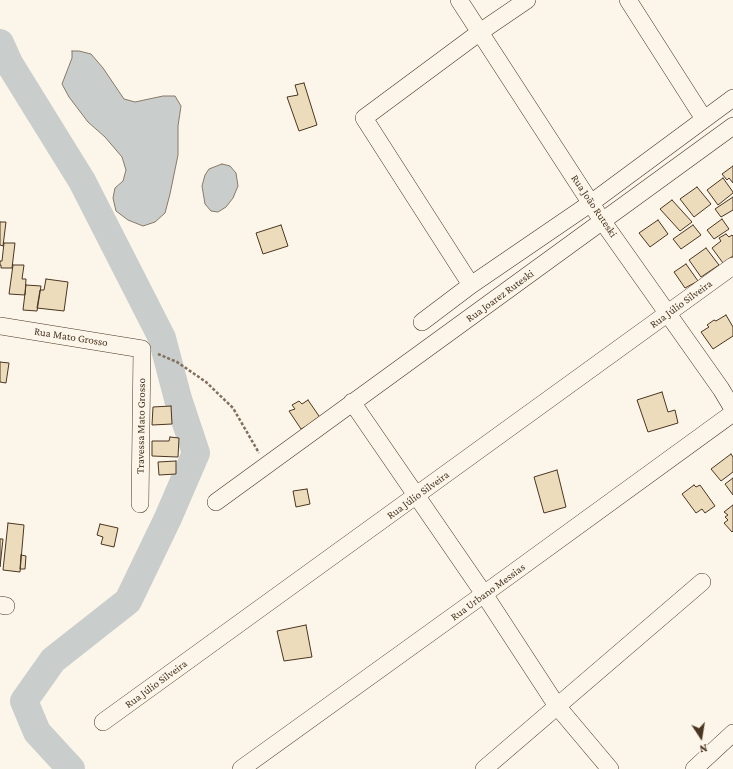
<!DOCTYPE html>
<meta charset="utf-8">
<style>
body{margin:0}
#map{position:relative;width:733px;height:769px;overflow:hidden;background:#fbf6e9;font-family:"Crimson Pro",serif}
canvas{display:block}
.north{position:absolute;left:681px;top:717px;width:40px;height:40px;-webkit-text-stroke:3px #fbf6e9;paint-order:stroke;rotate:168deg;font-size:11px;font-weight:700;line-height:16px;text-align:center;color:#4a3520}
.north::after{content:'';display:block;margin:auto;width:14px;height:18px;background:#4a3520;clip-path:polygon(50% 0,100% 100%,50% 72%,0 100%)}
</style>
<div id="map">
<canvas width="733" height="769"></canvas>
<div class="north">N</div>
</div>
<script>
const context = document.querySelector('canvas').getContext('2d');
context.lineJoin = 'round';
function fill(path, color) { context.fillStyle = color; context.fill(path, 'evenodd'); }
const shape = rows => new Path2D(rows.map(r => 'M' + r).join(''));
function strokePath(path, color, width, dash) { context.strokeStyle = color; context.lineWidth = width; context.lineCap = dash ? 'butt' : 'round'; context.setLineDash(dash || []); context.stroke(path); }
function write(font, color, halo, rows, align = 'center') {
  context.font = font + ' "Crimson Pro",serif'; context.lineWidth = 3; context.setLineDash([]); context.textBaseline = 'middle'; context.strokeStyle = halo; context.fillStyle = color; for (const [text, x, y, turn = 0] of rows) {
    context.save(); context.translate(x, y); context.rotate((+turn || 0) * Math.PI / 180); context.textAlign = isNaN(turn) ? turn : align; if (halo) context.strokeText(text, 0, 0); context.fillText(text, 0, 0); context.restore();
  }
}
const water = shape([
 [72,51,79,51,91,54,103,68,124,99,135,102,163,96,175,96,181,106,178,126,178,155,170,194,165,213,155,222,143,226,128,220,116,211,113,198,115,188,123,181,126,170,122,157,105,137,88,122,69,97,62,84,72,58,72,51],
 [222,164,230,166,236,173,238,186,233,198,226,207,218,212,211,211,205,204,202,186,205,175,209,169,222,164]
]);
const river = shape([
 [0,43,9,63,82,181,162,338,178,399,196,453,168,518,128,601,53,660,24,701,37,732,71,769]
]);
const building = shape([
 [304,83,317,125,299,131,287,97,298,95,295,85,304,83],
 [733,166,733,183,729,178,727,180,722,174,733,166],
 [723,178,733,192,733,193,718,205,707,190,723,178],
 [697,187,711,204,694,217,680,199,697,187],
 [733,197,733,210,721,217,715,209,733,197],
 [672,200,692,222,680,231,660,209,672,200],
 [722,219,729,229,714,239,707,230,722,219],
 [658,220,668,234,650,247,639,233,658,220],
 [0,222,6,222,3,246,0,245,0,222],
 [281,225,288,246,263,254,256,233,281,225],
 [693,225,701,235,681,249,673,239,693,225],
 [726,234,729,237,732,235,733,236,733,256,723,263,712,248,721,241,719,238,726,234],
 [4,243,15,243,12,268,1,268,1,265,0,265,0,261,2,261,4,243],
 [706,248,719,265,701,277,689,260,706,248],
 [686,264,698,281,685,288,674,272,686,264],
 [13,265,24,265,22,279,26,279,25,295,9,294,13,265],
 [46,279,68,282,64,311,37,308,40,290,44,290,46,279],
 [26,285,41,286,37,311,23,310,26,285],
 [726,315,733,327,733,336,713,349,701,332,709,327,707,325,714,320,716,321,726,315],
 [0,362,9,363,6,383,0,382,0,362],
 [662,392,668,412,675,410,678,423,648,432,637,400,662,392],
 [308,400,321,419,301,429,289,411,295,409,292,405,299,401,302,404,308,400],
 [171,406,172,424,152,425,153,407,171,406],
 [170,437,179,438,178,457,152,456,152,441,169,441,170,437],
 [731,454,733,457,733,472,721,481,711,469,731,454],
 [176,461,176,474,159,475,158,462,176,461],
 [557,470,566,507,544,513,534,477,557,470],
 [733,478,733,495,725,484,733,478],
 [694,485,696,487,700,485,715,506,705,513,702,509,696,513,682,494,694,485],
 [307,489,310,504,296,507,293,491,307,489],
 [733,505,733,531,732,532,724,523,728,520,725,517,728,515,724,512,733,505],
 [8,523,24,525,20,572,3,570,8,523],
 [100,524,118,528,114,547,101,544,103,537,97,535,100,524],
 [0,539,3,539,0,567,0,539],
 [21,555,26,556,25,569,20,569,21,555],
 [306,625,312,657,284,661,277,631,306,625]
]);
const path = shape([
 [158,354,177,362,206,382,233,408,259,453]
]);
const minor = shape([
 [459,0,603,222,721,389,733,409],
 [628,0,704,119],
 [471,285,364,118,480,32,527,0],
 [422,322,471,285,591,203,733,98],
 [0,326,142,349,140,504],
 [352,402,484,594,557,706,610,769],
 [216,502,733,126],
 [0,605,6,606],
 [103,722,733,266],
 [241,769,484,594,733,413],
 [484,769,702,582],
 [694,769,733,733]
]);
const streetNames = [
 ["Rua João Ruteski",594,206,56],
 ["Rua Joarez Ruteski",500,296,-36],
 ["Rua Júlio Silveira",681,304,-36],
 ["Rua Mato Grosso",71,337,9],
 ["Travessa Mato Grosso",141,426,-89],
 ["Rua Júlio Silveira",418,495,-36],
 ["Rua Urbano Messias",488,592,-36],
 ["Rua Júlio Silveira",156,684,-36]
];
fill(water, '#c9cecd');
strokePath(water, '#887966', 1);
strokePath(river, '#c9cecd', 28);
fill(building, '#ecdcbc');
strokePath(building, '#4a3520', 1);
strokePath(minor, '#4a3520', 18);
strokePath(path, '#7f6f5c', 2.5, [3, 2]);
strokePath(minor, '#fbf6e9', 17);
write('11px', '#4a3520', '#fbf6e9', streetNames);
</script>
